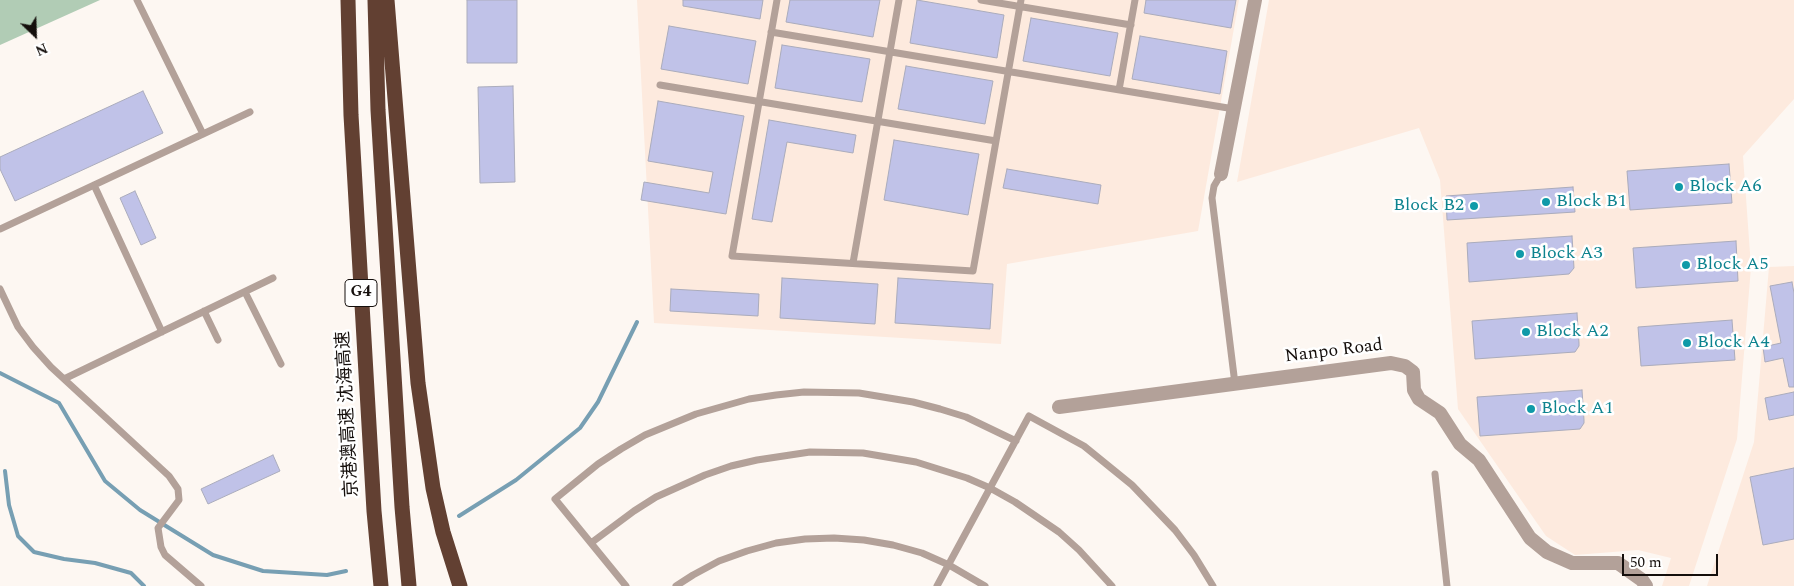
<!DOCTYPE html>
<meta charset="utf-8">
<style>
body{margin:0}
#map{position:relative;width:1794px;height:586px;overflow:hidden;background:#fdf7f2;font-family:Spectral,serif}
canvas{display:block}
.north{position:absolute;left:10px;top:10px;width:50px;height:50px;-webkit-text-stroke:4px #fff;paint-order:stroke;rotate:156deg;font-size:14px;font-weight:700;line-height:20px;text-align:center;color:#150f0c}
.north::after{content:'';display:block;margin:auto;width:18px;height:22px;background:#150f0c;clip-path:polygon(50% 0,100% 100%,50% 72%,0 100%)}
.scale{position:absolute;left:1622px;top:554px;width:96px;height:22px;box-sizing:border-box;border:2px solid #150f0c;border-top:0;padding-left:6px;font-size:15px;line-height:18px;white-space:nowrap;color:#150f0c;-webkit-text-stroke:4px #fff;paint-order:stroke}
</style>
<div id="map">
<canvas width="1794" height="586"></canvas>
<div class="north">N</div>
<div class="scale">50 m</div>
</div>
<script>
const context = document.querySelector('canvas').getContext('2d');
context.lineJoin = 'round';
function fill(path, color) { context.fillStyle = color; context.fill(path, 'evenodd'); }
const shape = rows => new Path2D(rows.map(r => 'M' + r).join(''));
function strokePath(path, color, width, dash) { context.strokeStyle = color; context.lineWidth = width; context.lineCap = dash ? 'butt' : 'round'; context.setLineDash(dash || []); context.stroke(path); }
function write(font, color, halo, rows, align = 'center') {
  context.font = font + ' Spectral,"Noto Sans SC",serif'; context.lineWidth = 5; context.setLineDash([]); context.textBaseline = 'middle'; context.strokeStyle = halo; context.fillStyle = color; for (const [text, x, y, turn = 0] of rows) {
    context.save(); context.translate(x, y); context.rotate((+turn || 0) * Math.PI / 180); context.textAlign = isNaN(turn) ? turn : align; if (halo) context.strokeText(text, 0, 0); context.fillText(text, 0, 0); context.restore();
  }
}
const built = shape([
 [637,0,1239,0,1198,231,1007,264,1001,344,654,323],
 [1269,0,1794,0,1794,99,1743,156,1751,267,1737,439,1689,586,1662,586,1671,558,1638,550,1575,555,1546,536,1458,409,1440,180,1419,128,1237,182],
 [1794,266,1794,586,1707,586,1754,442,1769,267]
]);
const green = shape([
 [0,0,100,0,0,45]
]);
const stream = shape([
 [0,373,59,403,105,481,140,510,213,555,263,571,327,575,346,571],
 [5,471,9,505,18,536,34,552,64,559,95,563,131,573,144,586],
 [459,516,516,480,580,428,598,402,637,322]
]);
const building = shape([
 [467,0,517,0,517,63,467,63,467,0],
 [683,0,763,0,760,19,683,6,683,0],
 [790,0,880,0,873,37,786,22,790,0],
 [917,0,1004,15,997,58,910,43,917,0],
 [1146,0,1236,0,1231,28,1144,13,1146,0],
 [1031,18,1118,33,1110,76,1023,61,1031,18],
 [669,26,756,41,748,84,661,69,669,26],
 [1140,36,1227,51,1220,94,1132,79,1140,36],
 [782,45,870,59,862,102,775,88,782,45],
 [906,66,993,81,985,124,898,109,906,66],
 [513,86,515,182,480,183,478,87,513,86],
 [143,91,163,133,15,201,0,169,0,157,143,91],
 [658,101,744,116,726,214,641,200,644,182,709,193,713,172,648,161,658,101],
 [769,120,856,135,853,153,787,142,772,222,752,219,769,120],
 [894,140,979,154,968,215,884,200,894,140],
 [1729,164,1732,203,1630,210,1627,171,1729,164],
 [1007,169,1101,185,1098,204,1003,188,1007,169],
 [1573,187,1575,212,1447,220,1446,196,1573,187],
 [135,191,156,238,141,245,120,198,135,191],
 [1572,236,1574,268,1569,274,1469,282,1467,243,1572,236],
 [1736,241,1738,281,1636,288,1633,248,1736,241],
 [782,278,878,284,875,324,780,318,782,278],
 [898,278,993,284,990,329,895,323,898,278],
 [1792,282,1794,293,1794,387,1789,387,1783,358,1765,362,1763,347,1781,343,1770,286,1792,282],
 [671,289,759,294,758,316,670,311,671,289],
 [1577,313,1579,343,1579,346,1575,352,1475,359,1472,321,1577,313],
 [1732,320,1735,360,1641,366,1638,327,1732,320],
 [1582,390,1584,420,1584,423,1580,429,1480,436,1477,397,1582,390],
 [1794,392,1794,415,1769,420,1765,398,1794,392],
 [273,455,280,471,208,504,201,489,273,455],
 [1794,468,1794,539,1763,545,1750,477,1794,468]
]);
const service = shape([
 [137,0,203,134],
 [777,0,732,256,973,271,1021,0],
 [981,0,1131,25],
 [771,32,1234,109],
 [660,85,996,141],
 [1119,90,1135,0],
 [1221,174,1214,186,1212,198,1235,384],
 [94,185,162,332],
 [0,229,250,112],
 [853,263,899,0],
 [0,289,18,327,33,347,51,367,169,476,178,489,179,500,158,528,161,547,165,555,201,586],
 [245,292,281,364],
 [204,311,218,340],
 [64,379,273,278],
 [1435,474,1447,586],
 [591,543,634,511,656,497,705,475,731,466,757,460,810,452,863,453,916,462,967,478,990,488,1015,502,1059,532,1079,550,1112,586],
 [626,586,555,499,598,464,621,449,645,435,696,414,749,399,776,395,804,392,859,393,913,402,940,409,966,417,1016,441],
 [676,586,693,575,719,561,747,551,776,543,805,539,834,538,864,540,893,545,922,553,949,565,985,586],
 [937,586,1029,416,1084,446,1132,485,1175,530,1194,555,1213,586]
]);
const minor = shape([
 [1221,174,1255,0],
 [1059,407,1391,363,1405,366,1413,372,1414,390,1419,399,1440,413,1460,444,1479,460,1530,538,1547,552,1572,563,1618,563,1642,580,1646,586]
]);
const motorway = shape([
 [348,0,351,115,374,511,381,586],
 [375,0,378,110,402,507,409,586],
 [387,0,418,383,433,488,443,532,460,586]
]);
const markers = [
 [1679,187,5,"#0f9aa8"],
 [1546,202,5,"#0f9aa8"],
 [1474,206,5,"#0f9aa8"],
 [1520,254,5,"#0f9aa8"],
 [1686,265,5,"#0f9aa8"],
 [1526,332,5,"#0f9aa8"],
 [1687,343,5,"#0f9aa8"],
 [1531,409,5,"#0f9aa8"]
];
const shields = [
 [361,293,32]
];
const shieldNames = [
 ["G4",361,293]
];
const cultureNames = [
 ["Block A6",1689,187],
 ["Block B1",1556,202],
 ["Block B2",1464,206,"right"],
 ["Block A3",1530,254],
 ["Block A5",1696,265],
 ["Block A2",1536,332],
 ["Block A4",1697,343],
 ["Block A1",1541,409]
];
const streetNames = [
 ["Nanpo Road",1334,352,-7],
 ["京港澳高速 沈海高速",349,414,-93]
];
fill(built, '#fdeade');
fill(green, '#b1ccb5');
strokePath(stream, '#779fb3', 4);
fill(building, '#c0c2e8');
strokePath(building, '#abacbc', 1);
strokePath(service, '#b3a199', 7);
strokePath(minor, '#b3a199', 14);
strokePath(motorway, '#624032', 15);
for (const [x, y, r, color] of markers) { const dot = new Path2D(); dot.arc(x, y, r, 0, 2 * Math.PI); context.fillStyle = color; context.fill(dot); strokePath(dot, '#fff', 2); }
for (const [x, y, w] of shields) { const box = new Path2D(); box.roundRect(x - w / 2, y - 13.5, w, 27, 4); context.fillStyle = '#fff'; context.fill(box); strokePath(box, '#150f0c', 1); }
write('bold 16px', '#150f0c', null, shieldNames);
write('18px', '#0d838f', '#fff', cultureNames, 'left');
write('18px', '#150f0c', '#fff', streetNames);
</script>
